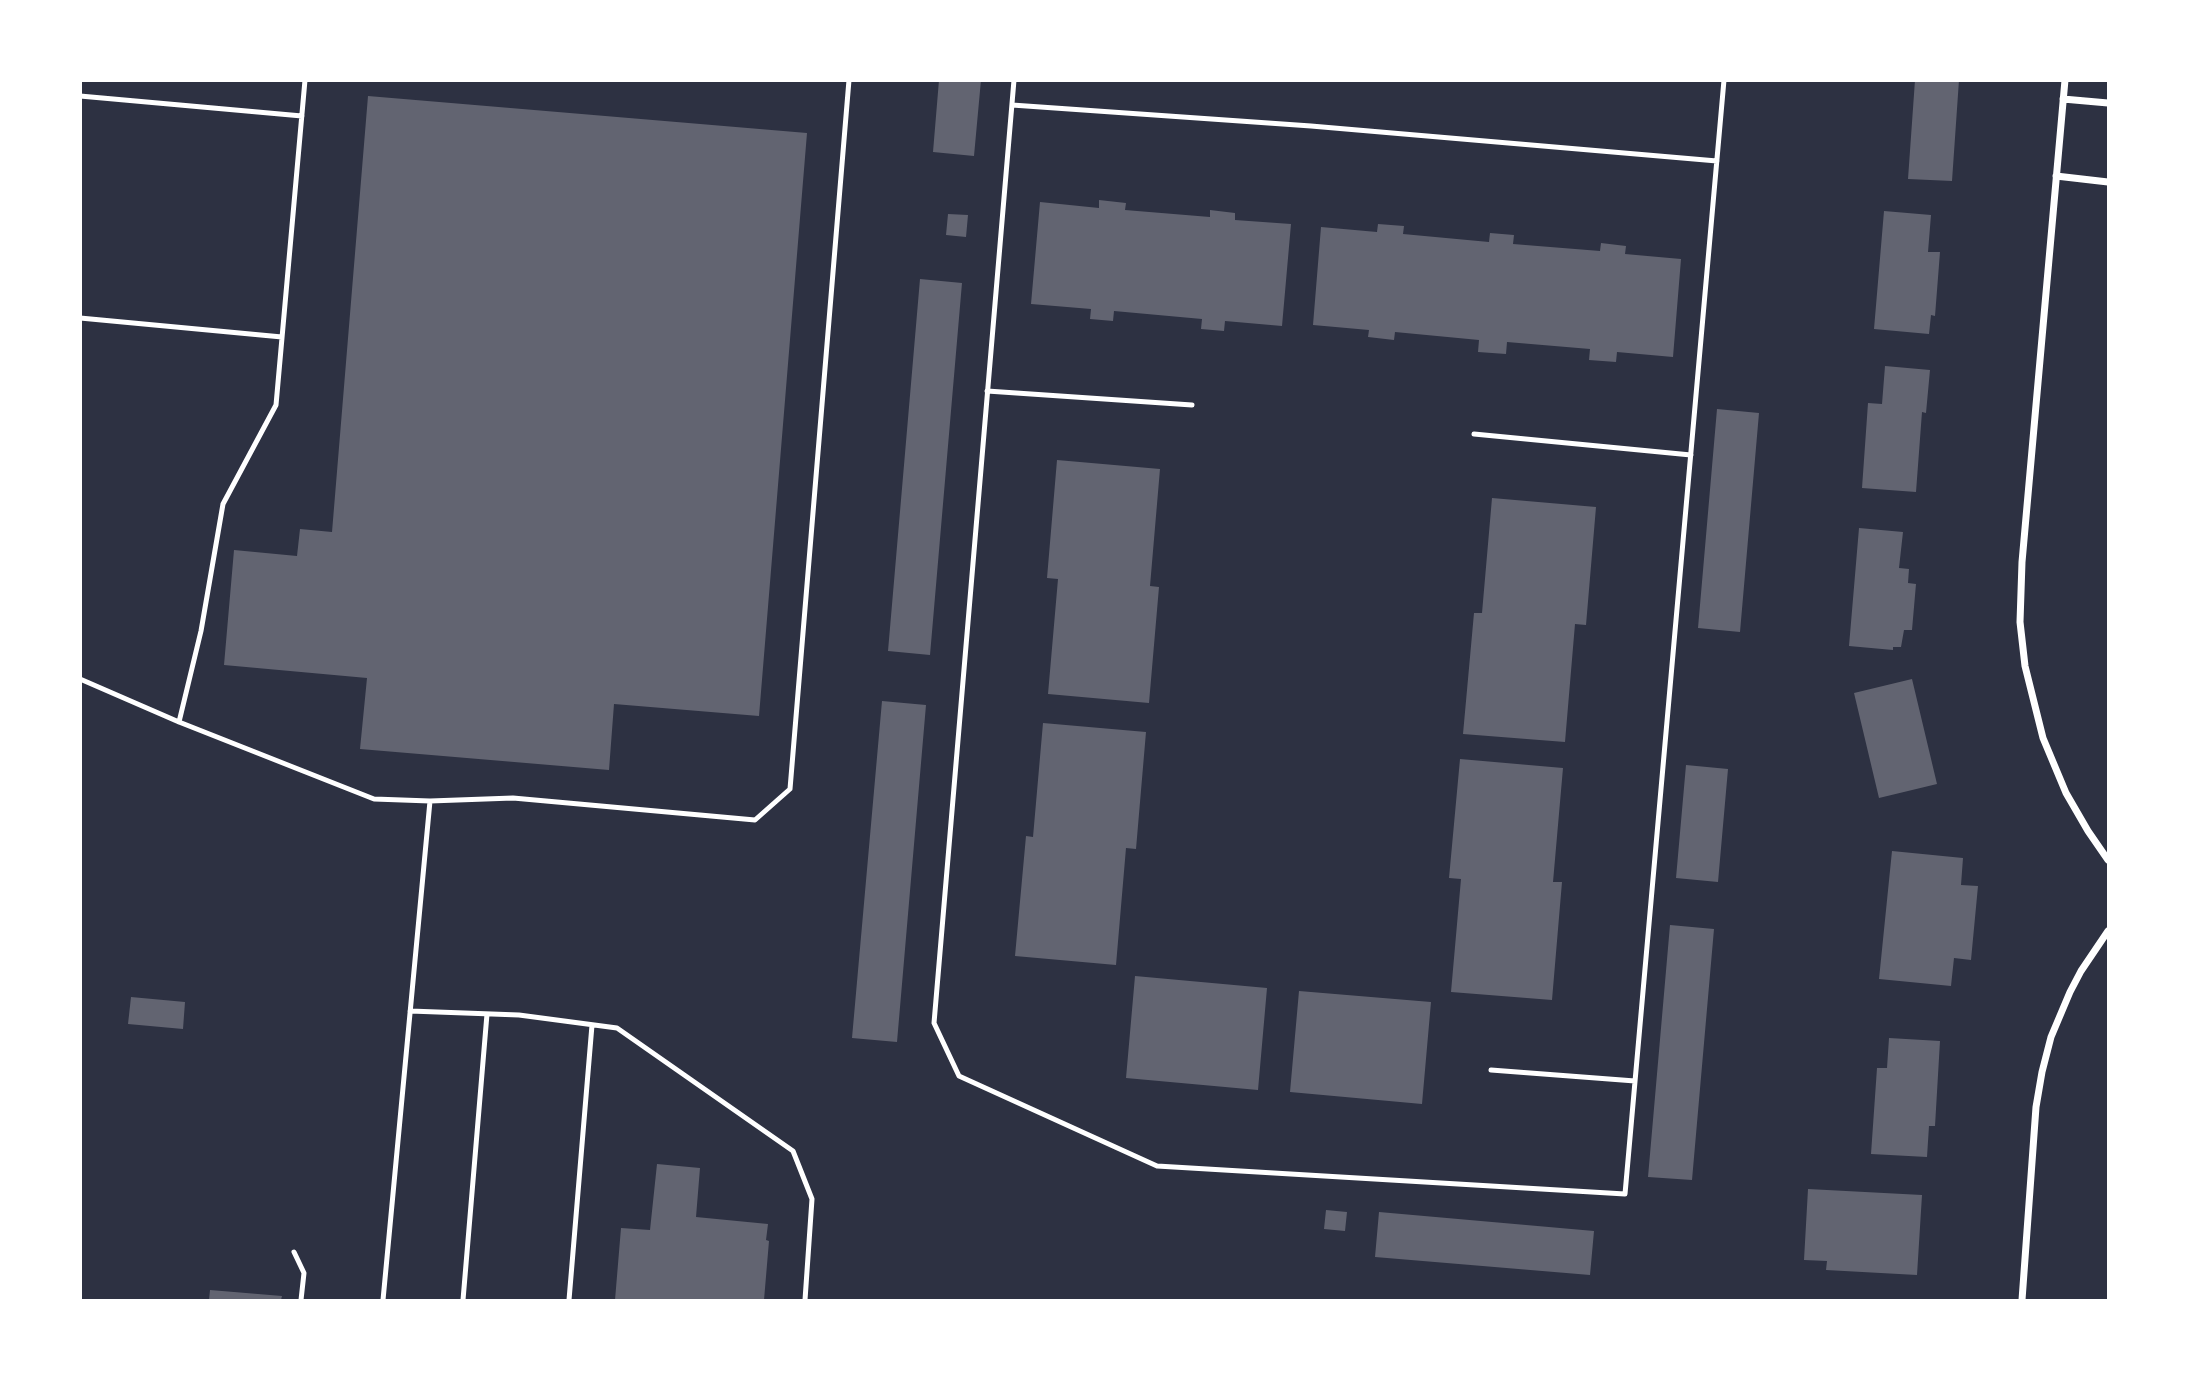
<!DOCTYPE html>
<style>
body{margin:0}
#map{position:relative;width:2189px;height:1381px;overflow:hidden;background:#2d3142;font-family:Raleway,sans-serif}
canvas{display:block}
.frame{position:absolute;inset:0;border:82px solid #fff;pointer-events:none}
</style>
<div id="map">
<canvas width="2189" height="1381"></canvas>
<div class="frame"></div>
</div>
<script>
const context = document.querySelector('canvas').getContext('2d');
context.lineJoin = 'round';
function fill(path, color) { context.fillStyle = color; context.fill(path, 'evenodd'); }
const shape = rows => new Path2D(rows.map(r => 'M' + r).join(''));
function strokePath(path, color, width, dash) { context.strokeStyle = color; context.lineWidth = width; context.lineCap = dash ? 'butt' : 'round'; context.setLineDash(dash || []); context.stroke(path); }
const building = shape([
 [939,80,981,80,974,156,933,152],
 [1915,80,1959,80,1952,181,1908,179],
 [368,96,807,133,759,716,614,704,609,770,360,749,367,678,224,665,234,550,297,556,300,529,332,532],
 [1099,200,1126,203,1125,210,1210,217,1210,210,1235,213,1235,220,1291,224,1282,326,1225,321,1224,331,1201,329,1202,319,1114,311,1113,321,1090,319,1091,309,1031,304,1040,202,1099,208],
 [1884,211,1931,215,1928,252,1940,252,1935,316,1931,315,1929,334,1874,329],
 [948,214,968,215,966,237,946,235],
 [1378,224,1404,226,1403,234,1489,242,1490,233,1514,235,1513,244,1600,251,1601,243,1626,246,1625,254,1681,259,1673,357,1617,352,1616,362,1589,360,1590,349,1507,342,1506,354,1478,352,1479,340,1395,332,1394,340,1368,337,1369,330,1313,325,1321,227,1377,232],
 [920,279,962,283,930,655,888,651],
 [1885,366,1930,370,1926,413,1922,412,1916,492,1862,488,1868,403,1882,404],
 [1717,409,1759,413,1740,632,1698,628],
 [1057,460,1160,469,1150,586,1159,587,1149,703,1048,694,1058,579,1047,578],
 [1492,498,1596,507,1586,625,1575,624,1565,742,1463,734,1474,613,1482,613],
 [1859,528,1903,532,1899,568,1909,569,1908,583,1916,584,1912,630,1904,630,1901,647,1893,647,1893,650,1849,646],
 [1912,679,1937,784,1879,798,1854,693],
 [882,701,926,705,897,1042,852,1038],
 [1043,723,1146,732,1136,849,1126,848,1116,965,1015,956,1026,836,1033,837],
 [1460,759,1563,768,1553,882,1562,882,1552,1000,1451,992,1461,879,1449,878],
 [1686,765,1728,769,1718,882,1676,878],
 [1892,851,1963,858,1961,885,1978,886,1971,960,1954,958,1951,986,1879,979],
 [1670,925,1714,929,1692,1180,1648,1177],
 [1135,976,1267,988,1258,1090,1126,1078],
 [1299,991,1431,1002,1422,1104,1290,1092],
 [131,997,185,1002,183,1029,128,1024],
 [1889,1038,1940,1041,1935,1126,1929,1126,1927,1157,1871,1154,1877,1068,1887,1068],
 [657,1164,700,1168,696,1217,768,1224,766,1240,769,1241,764,1300,615,1300,621,1228,650,1230],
 [1808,1189,1922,1195,1917,1275,1826,1270,1827,1261,1804,1260],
 [1326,1210,1347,1212,1345,1231,1324,1229],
 [1379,1212,1594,1231,1590,1275,1375,1257],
 [210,1290,282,1296,281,1300,209,1300]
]);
const service = shape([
 [1014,80,934,1023,959,1076,1157,1166,1625,1194,1724,80],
 [80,96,302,116],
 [1012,105,1311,126,1717,161],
 [80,318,282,337],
 [987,391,1192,405],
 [1474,434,1691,455],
 [80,679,179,722,374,799,430,801,513,798,755,820,790,789,849,80],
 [179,722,201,631,223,504,276,405,305,80],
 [410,1011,519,1015,617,1028,793,1151,812,1199,805,1300],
 [1491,1070,1635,1081],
 [294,1252,304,1273,301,1300],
 [383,1300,430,801],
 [463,1300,487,1014],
 [569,1300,592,1025]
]);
const minor = shape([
 [2065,80,2022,562,2020,622,2025,666,2043,738,2066,793,2088,831,2108,860],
 [2063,99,2108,103],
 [2056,176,2108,182],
 [2022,1300,2036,1107,2042,1072,2051,1037,2070,992,2081,971,2108,931]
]);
fill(building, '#626471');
strokePath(service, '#fff', 5);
strokePath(minor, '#fff', 7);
</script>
